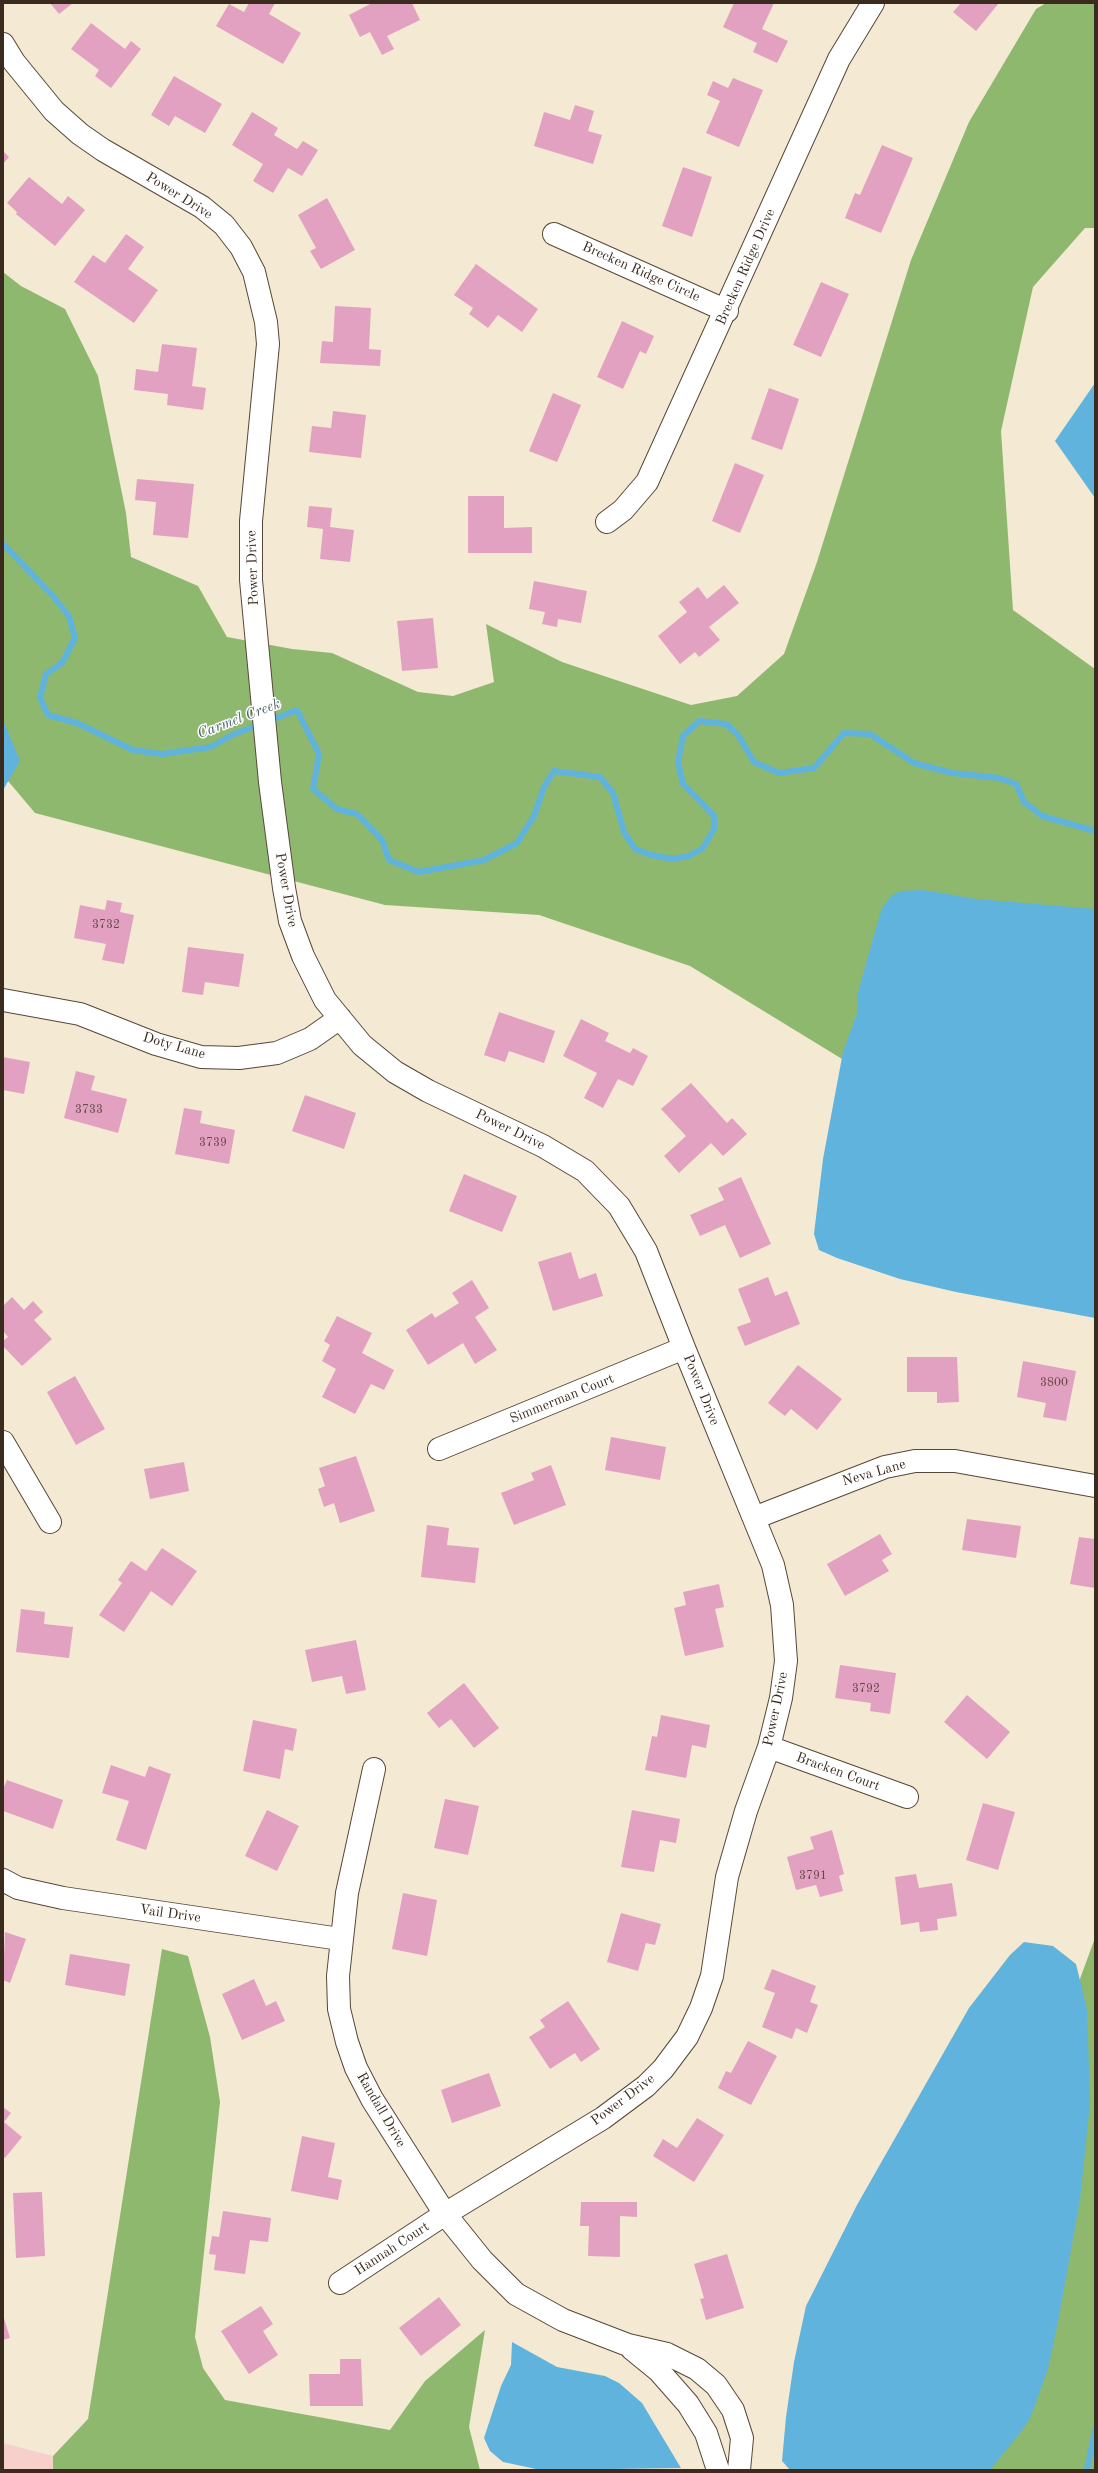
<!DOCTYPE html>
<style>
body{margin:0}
#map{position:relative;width:1098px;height:2473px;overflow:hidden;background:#f4e9d3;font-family:"Old Standard TT",serif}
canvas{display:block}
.frame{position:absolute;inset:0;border:4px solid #3b2a1e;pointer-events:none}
</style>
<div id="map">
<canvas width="1098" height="2473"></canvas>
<div class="frame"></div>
</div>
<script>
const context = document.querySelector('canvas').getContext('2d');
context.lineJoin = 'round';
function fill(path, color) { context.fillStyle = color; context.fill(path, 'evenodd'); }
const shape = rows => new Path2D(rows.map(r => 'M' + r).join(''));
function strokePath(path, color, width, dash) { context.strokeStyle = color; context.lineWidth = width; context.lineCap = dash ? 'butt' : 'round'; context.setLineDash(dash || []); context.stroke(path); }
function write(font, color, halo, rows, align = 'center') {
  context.font = font + ' "Old Standard TT",serif'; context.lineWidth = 3; context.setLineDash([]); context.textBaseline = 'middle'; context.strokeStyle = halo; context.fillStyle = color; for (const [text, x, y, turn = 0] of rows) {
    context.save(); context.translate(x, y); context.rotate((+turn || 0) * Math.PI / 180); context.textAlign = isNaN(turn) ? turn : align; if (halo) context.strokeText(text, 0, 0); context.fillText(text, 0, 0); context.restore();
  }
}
const built = shape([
 [3,2443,53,2456,53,2470,3,2470]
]);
const forest = shape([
 [1046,3,1095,3,1095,228,1085,228,1033,287,1001,431,1013,610,1095,669,1095,1152,901,1095,690,966,539,915,385,905,35,813,3,775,3,272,21,286,65,309,98,376,126,513,131,557,198,586,227,637,292,649,332,653,418,692,453,696,494,682,486,624,562,662,691,705,737,696,784,654,817,562,911,260,969,122,1036,9],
 [1095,1938,1095,2470,915,2470,935,2373],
 [162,1949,188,1956,210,2037,220,2102,195,2337,203,2368,225,2400,390,2430,425,2381,485,2330,469,2427,480,2470,53,2470,53,2456,88,2419]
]);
const water = shape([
 [1095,383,1095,498,1055,441],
 [3,720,20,761,3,790],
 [923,890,977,899,1095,909,1095,1318,956,1292,900,1279,837,1258,819,1250,814,1234,823,1159,843,1052,858,1011,857,996,874,935,882,908,891,896,900,891],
 [1024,1942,1053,1946,1076,1964,1087,2009,1090,2103,1080,2200,1058,2322,1048,2369,1031,2416,1024,2428,990,2470,790,2470,782,2461,786,2417,794,2362,806,2306,857,2205,969,2008,1010,1955],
 [512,2342,557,2367,605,2376,619,2383,642,2403,681,2468,541,2470,503,2462,490,2451,484,2438,501,2386,511,2365]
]);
const stream = shape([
 [3,544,53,596,69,616,75,638,62,663,46,674,40,698,48,715,77,723,133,750,162,754,211,747,232,735,297,710,319,754,313,789,337,809,357,814,382,840,389,860,419,872,484,860,517,843,534,816,544,787,554,771,600,777,613,793,624,832,635,849,651,855,673,859,689,856,703,848,714,829,714,816,683,784,678,762,683,736,699,721,726,724,738,735,754,762,779,773,814,768,844,733,870,734,914,763,952,773,999,778,1016,784,1024,802,1042,816,1095,831],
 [1087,2470,1095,2430]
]);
const building = shape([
 [50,3,73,3,59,14],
 [249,3,275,3,269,14,301,33,283,64,216,26,229,4,244,12],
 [372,3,412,3,420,20,387,36,394,49,382,55,370,32,360,37,349,15],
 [734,3,774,3,762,29,788,41,777,63,753,52,757,43,723,27],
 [961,3,999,3,976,31,953,12],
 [91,23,125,49,131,41,141,49,111,88,95,76,99,70,71,49],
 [174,76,222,104,205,133,175,116,169,126,151,115],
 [733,78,763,90,739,147,706,133,720,101,707,95,713,81,728,88],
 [575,105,594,111,588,131,602,135,593,164,534,146,544,112,570,120],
 [252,112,278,128,274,135,297,149,303,141,318,150,302,176,288,168,273,193,253,181,263,164,232,145],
 [882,145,913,158,881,233,845,218,855,193,860,195],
 [3,151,9,157,3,164],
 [683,167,712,177,692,237,662,226],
 [29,177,62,204,68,196,85,210,55,246,16,214,17,212,7,203],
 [327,198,355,250,321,269,310,251,316,248,298,215],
 [126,234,144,247,128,269,158,290,134,323,74,282,93,255,105,263],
 [476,264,538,309,522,332,498,315,488,328,469,314,473,308,454,295],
 [821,282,849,294,821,357,793,345],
 [335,306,371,308,369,349,381,350,380,366,320,363,322,341,333,342],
 [622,321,654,336,646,354,640,351,623,389,597,377],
 [162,344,197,348,192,386,206,388,203,410,167,405,168,394,134,390,136,369,158,372],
 [769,388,799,399,782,450,751,439],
 [553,393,581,405,557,462,529,451],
 [333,411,366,415,361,458,309,452,312,426,331,428],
 [735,463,764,475,740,533,712,521],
 [137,479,194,484,188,538,153,535,156,502,135,500],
 [468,496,504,496,504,528,532,527,532,553,468,553],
 [309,506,332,508,330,527,354,530,350,562,320,559,323,529,307,527],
 [534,581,587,591,581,623,558,619,557,627,542,624,545,612,529,609],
 [724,585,739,603,709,627,720,640,699,657,695,652,680,664,658,636,687,612,679,602,698,587,707,599],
 [433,618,438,668,402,671,397,621],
 [107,900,122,903,120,912,134,915,124,964,102,960,106,944,74,938,80,905,105,910],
 [188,947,244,954,239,987,205,982,203,995,182,992],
 [499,1012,555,1031,544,1063,509,1051,505,1062,484,1055],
 [581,1019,609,1033,605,1041,630,1053,633,1048,648,1056,633,1086,618,1079,603,1108,584,1098,597,1073,563,1056],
 [3,1057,30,1062,24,1094,3,1090],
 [76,1071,95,1076,91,1090,127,1099,118,1133,64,1118],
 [691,1083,727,1123,732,1118,747,1134,723,1156,711,1143,679,1173,664,1156,686,1136,661,1109],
 [305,1095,356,1113,344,1149,292,1131],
 [184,1108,202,1111,200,1123,235,1130,229,1164,175,1154],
 [464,1174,517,1196,502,1232,449,1211],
 [741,1177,771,1244,740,1258,725,1225,700,1236,690,1215,724,1200,718,1188],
 [571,1252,579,1279,596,1273,603,1296,553,1311,538,1262],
 [768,1277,775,1296,787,1291,800,1324,745,1346,737,1327,751,1322,738,1289],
 [472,1280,489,1308,475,1317,497,1350,475,1364,463,1343,428,1365,406,1330,432,1313,435,1318,459,1303,452,1293],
 [12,1297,24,1310,33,1301,43,1312,34,1320,52,1339,22,1366,3,1346,3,1341,8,1337,3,1331,3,1306],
 [337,1316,372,1333,362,1353,394,1370,384,1390,371,1384,355,1414,322,1397,336,1369,322,1361,330,1345,324,1341],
 [907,1357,957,1357,959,1402,937,1403,937,1392,907,1392],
 [1023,1361,1076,1371,1066,1421,1043,1417,1046,1403,1017,1397],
 [798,1365,842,1399,817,1430,791,1409,785,1416,768,1403],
 [75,1376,105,1429,76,1445,47,1392],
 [611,1437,666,1447,660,1480,605,1470],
 [356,1456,375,1511,340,1523,334,1503,324,1507,318,1489,325,1486,319,1468],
 [184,1462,189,1491,150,1499,144,1469],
 [551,1465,566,1505,514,1525,501,1493,534,1480,531,1473],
 [967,1519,1021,1526,1016,1558,962,1550],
 [427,1525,449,1528,447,1545,479,1548,475,1583,421,1577],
 [880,1534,892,1554,882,1560,889,1571,845,1596,827,1564],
 [1079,1537,1095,1539,1095,1588,1070,1584],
 [162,1548,197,1571,172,1606,151,1591,124,1632,99,1615,122,1583,118,1580,131,1561,146,1571],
 [719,1584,724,1607,715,1609,724,1647,685,1656,674,1608,686,1605,683,1592],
 [21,1609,45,1612,44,1624,73,1627,69,1658,16,1652],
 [356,1640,366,1690,346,1694,342,1676,312,1682,305,1650],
 [840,1665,896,1673,890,1714,870,1711,871,1703,835,1698],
 [464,1683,499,1728,474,1748,451,1719,439,1728,427,1713],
 [967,1695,1010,1732,987,1759,944,1722],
 [661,1715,710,1725,706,1748,692,1745,686,1778,645,1770,652,1736,657,1737],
 [253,1720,297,1729,293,1751,285,1749,280,1779,243,1771],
 [111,1765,145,1777,149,1766,171,1774,146,1850,116,1840,129,1801,102,1793],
 [7,1780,63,1800,53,1829,3,1811,3,1789],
 [445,1799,479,1806,468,1855,434,1848],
 [983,1803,1015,1812,998,1870,966,1860],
 [267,1810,299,1826,277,1871,245,1856],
 [632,1810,680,1819,676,1843,660,1840,654,1872,621,1867],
 [832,1830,844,1874,839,1876,843,1891,820,1897,816,1885,796,1890,787,1857,814,1849,810,1837],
 [916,1874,919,1888,952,1883,957,1916,937,1919,938,1930,920,1932,919,1922,901,1925,895,1877],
 [403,1893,437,1900,427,1956,392,1949],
 [621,1913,661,1924,655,1945,646,1943,638,1971,607,1962],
 [5,1932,26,1939,10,1983,3,1980],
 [70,1954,130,1964,125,1996,65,1985],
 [772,1969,816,1986,810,2002,818,2005,807,2033,796,2028,792,2039,762,2027,775,1993,764,1989],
 [254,1979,266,2006,276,2001,285,2021,242,2040,222,1994],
 [568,2001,600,2049,581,2062,575,2053,550,2069,529,2037,545,2027,540,2020],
 [748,2041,777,2056,751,2105,718,2088,726,2071,731,2073],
 [489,2073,501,2106,452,2123,441,2090],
 [3,2107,11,2113,4,2122,22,2137,5,2158,3,2156],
 [697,2118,724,2135,694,2182,653,2156,663,2139,677,2148],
 [302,2136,335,2143,328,2177,342,2180,338,2200,291,2191],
 [42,2192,45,2256,16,2258,13,2193],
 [581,2202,637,2202,637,2217,620,2216,620,2257,588,2256,589,2226,580,2226],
 [223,2211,271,2218,268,2242,250,2240,245,2274,214,2270,216,2255,209,2254,212,2236,219,2237],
 [727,2254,744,2308,706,2320,700,2299,704,2298,694,2264],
 [439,2297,461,2325,421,2356,399,2328],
 [261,2306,273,2324,263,2331,278,2355,249,2374,221,2331],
 [3,2315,10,2338,3,2340],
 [340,2359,361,2359,363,2406,310,2406,309,2374,340,2374]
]);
const minor = shape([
 [3,44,14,62,54,111,80,134,103,150,202,207,224,225,241,247,254,272,266,322,268,344,251,521,251,580,270,782,284,888,290,921,303,956,325,1000,362,1045,395,1072,428,1091,543,1146,585,1171,619,1206,646,1251,684,1348,773,1565,782,1605,786,1661,781,1698,769,1747,746,1811,727,1877,712,1976,701,2008,687,2037,663,2069,646,2086,603,2118,445,2214,340,2283],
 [554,234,727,311],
 [607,522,623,510,647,482,839,59,873,3],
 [3,1000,80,1014,156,1044,201,1057,239,1058,277,1053,310,1039,340,1018],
 [3,1442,50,1522],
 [439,1449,684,1348],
 [754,1518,885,1467,915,1461,955,1461,1095,1486],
 [769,1747,907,1797],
 [374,1769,347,1893,338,1976,339,2009,347,2042,356,2068,372,2099,445,2214,482,2260,516,2294,563,2320,628,2345,667,2354,697,2369,716,2385,733,2410,742,2438,739,2470],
 [3,1880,18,1888,63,1898,340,1939],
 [632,2349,659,2371,688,2404,706,2433,718,2470]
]);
const numberNames = [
 ["3732",106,925],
 ["3733",89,1110],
 ["3739",213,1143],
 ["3800",1054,1383],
 ["3792",866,1689],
 ["3791",813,1876]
];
const streetNames = [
 ["Power Drive",179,196,32],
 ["Brecken Ridge Drive",746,267,-66],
 ["Brecken Ridge Circle",641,272,24],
 ["Power Drive",253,568,-92],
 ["Power Drive",286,890,80],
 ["Doty Lane",174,1046,16],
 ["Power Drive",510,1130,26],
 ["Power Drive",701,1390,68],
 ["Simmerman Court",562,1399,-22],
 ["Neva Lane",874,1473,-16],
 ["Power Drive",776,1709,-78],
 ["Bracken Court",838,1772,20],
 ["Vail Drive",170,1914,8],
 ["Power Drive",623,2100,-37],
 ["Randall Drive",381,2110,60],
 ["Hannah Court",392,2249,-33]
];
const waterNames = [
 ["Carmel Creek",239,719,-21]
];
fill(built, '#f7d0cc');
fill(forest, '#8fb86f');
fill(water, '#60b3dc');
strokePath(stream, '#60b3dc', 6);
fill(building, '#e3a1c2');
strokePath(minor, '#574739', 24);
strokePath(minor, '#fff', 22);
write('12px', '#654847', null, numberNames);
write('14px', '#3b2a1e', '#fff', streetNames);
write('italic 15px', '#4a616a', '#fff', waterNames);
</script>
